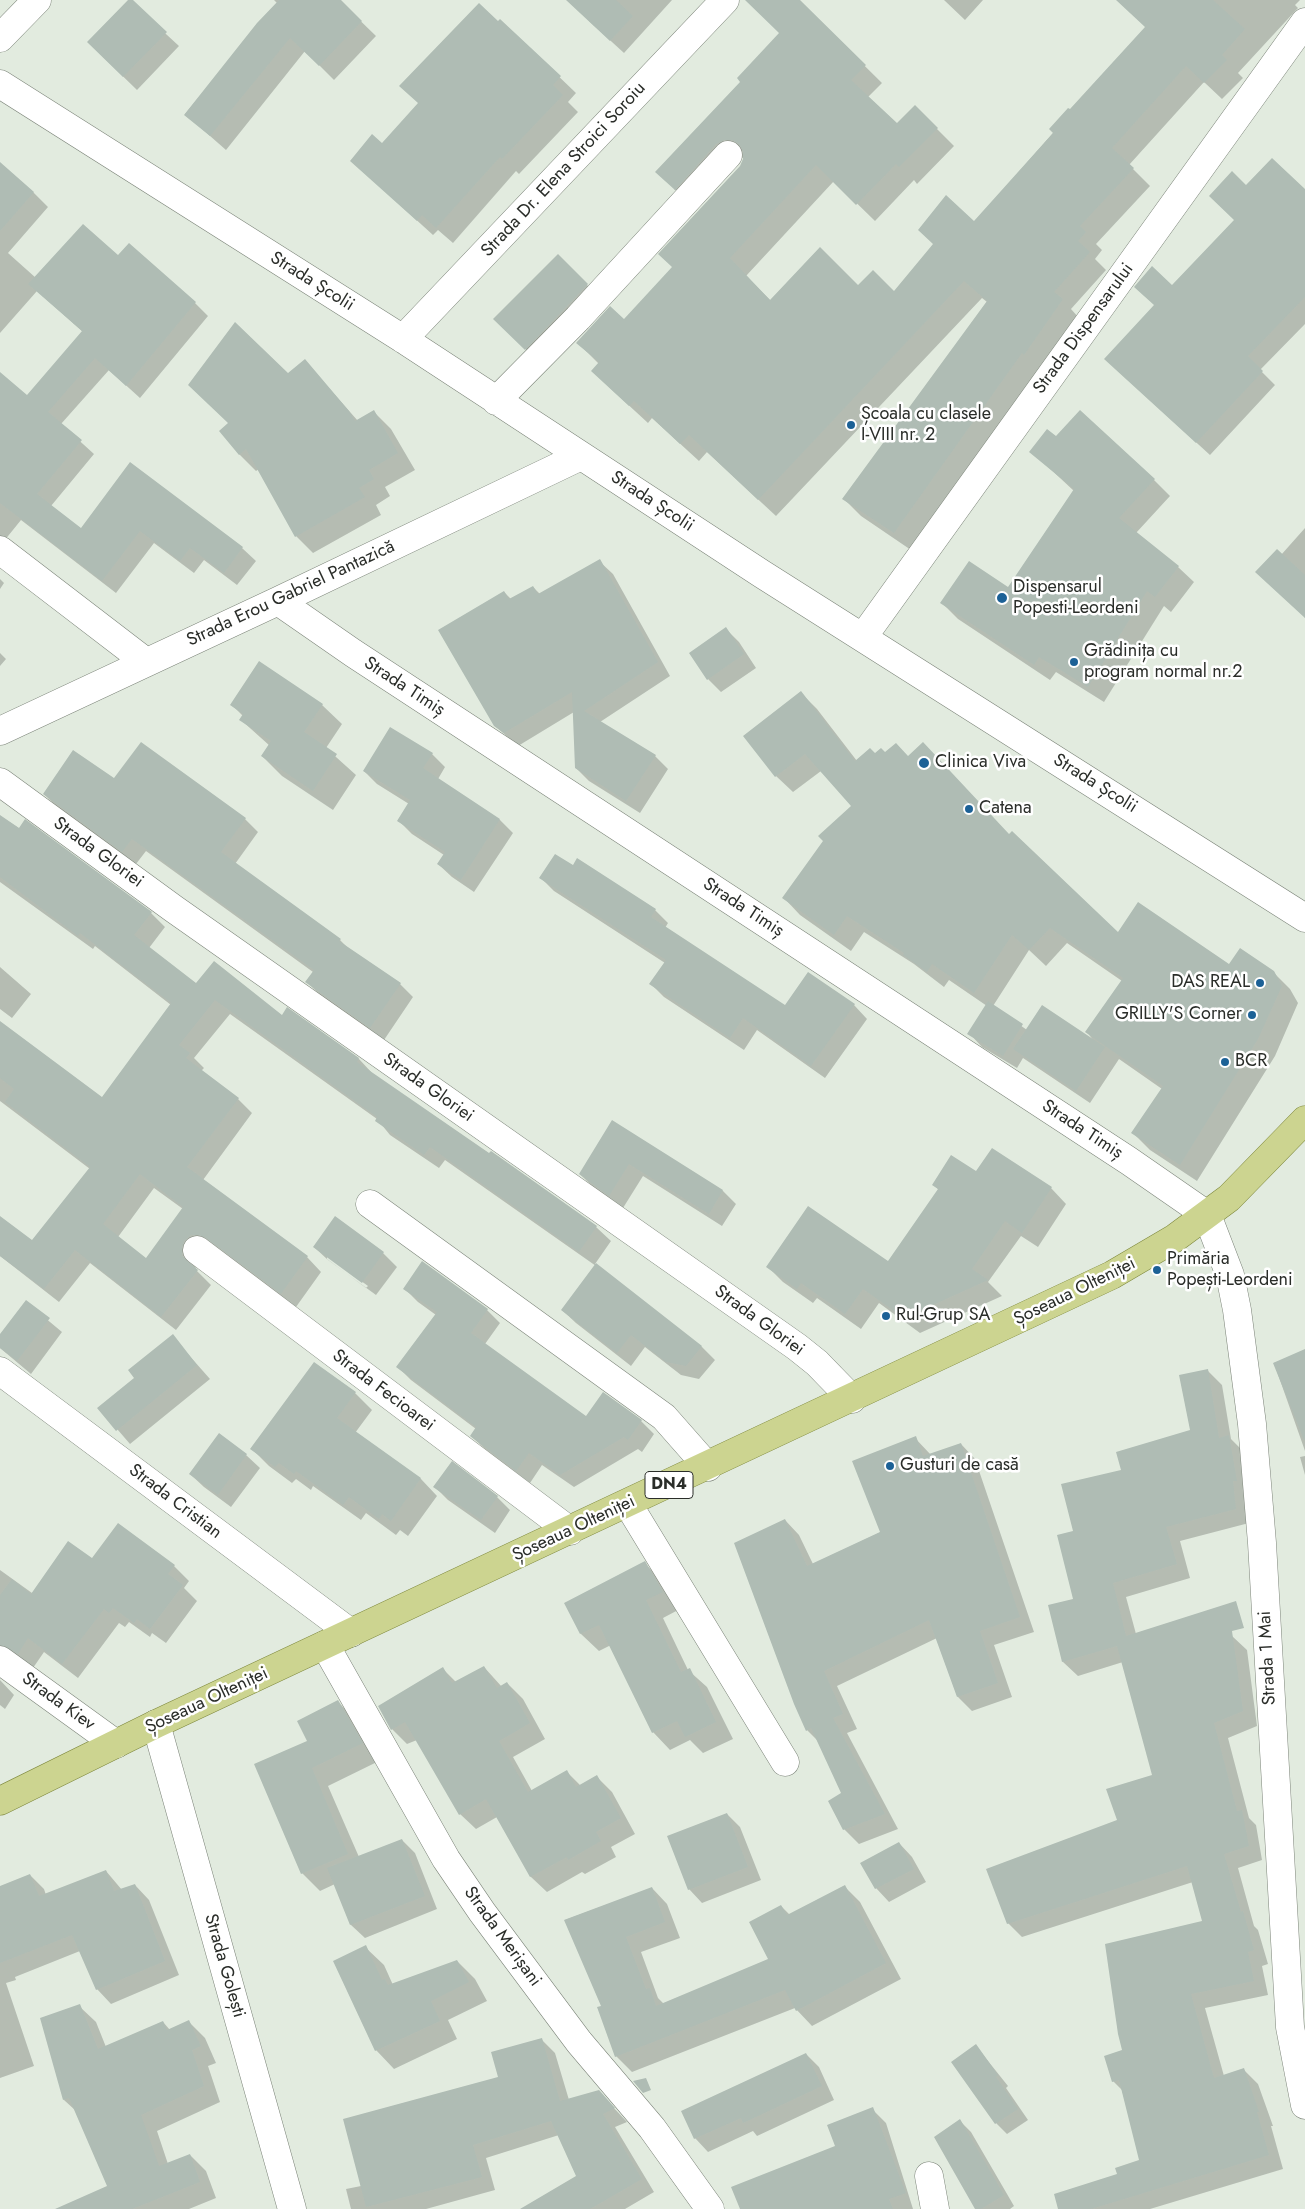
<!DOCTYPE html>
<meta charset="utf-8">
<style>
body{margin:0}
canvas{display:block;background:#e2ebdf}
</style>
<canvas width="1305" height="2209"></canvas>
<script>
const context = document.querySelector('canvas').getContext('2d');
context.lineJoin = 'round';
function fill(path, color) { context.fillStyle = color; context.fill(path, 'evenodd'); }
const shape = rows => new Path2D(rows.map(r => 'M' + r).join(''));
function strokePath(path, color, width, dash) { context.strokeStyle = color; context.lineWidth = width; context.lineCap = dash ? 'butt' : 'round'; context.setLineDash(dash || []); context.stroke(path); }
function write(font, color, halo, rows, align = 'center') {
  context.font = font + ' Jost,sans-serif'; context.lineWidth = 5; context.setLineDash([]); context.textBaseline = 'middle'; context.strokeStyle = halo; context.fillStyle = color; for (const [text, x, y, turn = 0] of rows) {
    context.save(); context.translate(x, y); context.rotate((+turn || 0) * Math.PI / 180); context.textAlign = isNaN(turn) ? turn : align; if (halo) context.strokeText(text, 0, 0); context.fillText(text, 0, 0); context.restore();
  }
}
const shadow = shape([
 [129,0,179,46,137,90,102,56],
 [274,0,339,0,376,36,334,80,305,51,226,150,185,114,277,3],
 [583,0,672,0,624,53,589,21],
 [761,0,798,0,882,83,868,97,897,125,915,107,954,146,917,184,914,180,875,221,834,181,746,276,771,301,858,287,894,293,974,223,1146,27,1117,0,1300,0,1295,5,1298,8,1238,73,1243,78,1222,99,1204,82,1129,165,1150,186,1096,244,1102,250,1095,259,1106,270,1071,309,1079,318,911,550,861,516,844,499,987,302,982,298,776,516,707,452,699,461,652,418,648,423,610,388,599,364,577,342,624,321,673,267,741,166,744,157,734,162,693,206,674,189,742,82,781,34],
 [944,0,983,0,965,20],
 [500,20,576,93,568,102,578,112,519,174,516,171,453,243,438,230,433,235,368,176,382,145],
 [0,171,33,192,48,207,8,253,36,278,119,257,195,303,208,316,140,398,109,370,61,424,94,454,51,506,81,530,131,464,242,548,256,561,237,585,204,560,194,573,154,543,116,593,21,520,0,546,0,397,27,397,83,332,37,291,0,333],
 [1246,187,1305,191,1305,324,1260,370,1275,385,1210,455,1119,372,1172,287,1235,220],
 [558,256,600,298,539,362,495,319],
 [305,361,358,421,374,412,391,429,415,470,385,487,390,496,376,505,381,515,313,553,296,536,259,469,256,471,239,454,288,374],
 [1056,438,1154,480,1170,496,1136,533,1178,567,1194,582,1171,612,1164,606,1104,702,1056,672,1050,680,958,619,942,603,1009,589,1074,491,1031,451],
 [1305,528,1305,618,1281,555],
 [599,561,613,574,670,676,600,722,655,756,668,769,640,813,589,781,576,768,574,712,518,746,495,726,504,592,511,599,533,587,540,594],
 [0,579,4,583,0,589],
 [726,629,739,642,756,668,721,692,708,679],
 [0,653,6,659,0,666],
 [801,693,817,709,857,761,885,754,908,757,1009,835,1118,934,1230,966,1273,972,1290,989,1298,1003,1275,1056,1197,1181,1150,1150,1133,1133,1162,1089,1119,1059,1090,1103,1023,1058,1017,1068,982,1047,969,1033,987,1006,949,980,944,987,914,964,864,932,851,951,800,915,784,898,853,806,821,771,793,792,776,776],
 [1067,943,1122,981,1087,1032,1093,1040,1027,1030,993,1006,1029,950,1046,966],
 [232,705,322,705,342,724,326,748,356,775,333,810,282,776,262,756,270,746,241,720,243,716],
 [432,754,445,767,438,779,500,820,513,833,474,892,452,877,438,864,444,855,412,834,398,820,409,804,377,784,364,771],
 [115,780,245,819,258,832,235,864,340,940,350,950,400,984,413,997,384,1040,320,995,307,982,313,972,146,851,136,864,57,807,44,794],
 [0,816,151,913,165,927,149,948,196,984,282,1017,287,1009,359,1059,373,1074,596,1227,611,1241,595,1264,702,1347,715,1360,699,1379,681,1375,645,1347,631,1366,576,1323,562,1310,596,1266,445,1160,439,1168,390,1135,377,1119,230,1014,194,1058,204,1068,201,1071,238,1099,252,1113,203,1180,307,1257,321,1272,296,1307,222,1252,215,1248,195,1263,196,1270,211,1285,176,1330,90,1263,59,1302,0,1256,0,1218,32,1242,90,1169,0,1101,0,1061,102,1098,171,1005,95,946,93,949,0,882],
 [154,1188,183,1209,146,1259,118,1237],
 [574,867,655,910,668,923,665,928,786,1007,854,1005,867,1019,825,1078,757,1030,744,1050,664,997,651,984,665,963,554,891,541,878],
 [0,967,31,994,12,1018,0,1009],
 [612,1122,723,1191,736,1204,722,1226,643,1176,623,1208,593,1187,580,1174],
 [977,1173,1051,1188,1066,1204,1038,1247,1021,1236,988,1282,1002,1296,920,1333,879,1303,861,1329,817,1298,813,1303,783,1282,768,1267,888,1263,939,1190,934,1185],
 [336,1218,383,1253,397,1267,376,1295,328,1260,314,1247],
 [327,1256,368,1286,366,1288,327,1259],
 [405,1289,487,1310,500,1323,485,1344,587,1418,641,1421,654,1434,642,1452,638,1449,574,1487,542,1465,530,1483,485,1449,471,1436,476,1429,411,1380,398,1367,436,1315,418,1302],
 [26,1302,62,1332,31,1374,0,1348,0,1336],
 [172,1336,210,1379,130,1444,99,1408,136,1378],
 [1305,1351,1305,1451,1274,1363],
 [314,1364,355,1393,372,1410,355,1433,421,1479,437,1496,408,1536,400,1530,396,1535,366,1513,361,1520,313,1486,311,1490,296,1479,292,1483,269,1466,252,1449],
 [1208,1371,1222,1385,1231,1439,1243,1451,1249,1523,1180,1541,1190,1578,1126,1597,1136,1634,1232,1636,1247,1650,1257,1726,1228,1738,1249,1818,1256,1825,1262,1860,1238,1868,1254,1926,1258,1930,1268,1964,1262,1966,1268,1995,1205,2008,1224,2076,1244,2070,1258,2084,1273,2126,1271,2126,1283,2169,1150,2209,1060,2209,1141,2161,1122,2090,1113,2081,1124,2051,1204,1922,1193,1882,1022,1937,1008,1923,1118,1820,1153,1776,1123,1662,1078,1676,1063,1662,1075,1599,1074,1532,1123,1470,1191,1431],
 [915,1438,931,1455,961,1444,975,1459,1034,1632,994,1645,1012,1697,972,1711,958,1697,937,1638,837,1686,857,1729,847,1733,898,1829,859,1844,844,1829,843,1794,818,1741,807,1730,785,1520,799,1535,813,1564,881,1532],
 [246,1455,260,1468,231,1507,204,1487,190,1474],
 [1305,1456,1305,1475,1300,1457],
 [452,1463,497,1497,510,1510,495,1533,448,1500,435,1487],
 [92,1560,174,1566,189,1581,184,1588,197,1601,166,1643,152,1633,150,1637,129,1622,125,1627,119,1623,78,1678,44,1652,33,1668,0,1672,0,1570,32,1593],
 [644,1563,662,1580,680,1609,663,1618,688,1670,707,1687,733,1739,703,1753,690,1740,670,1750,653,1732,611,1645,599,1651,581,1634,566,1603],
 [484,1667,502,1687,507,1683,523,1699,545,1739,513,1757,532,1791,567,1772,581,1786,597,1777,612,1792,635,1834,611,1847,616,1857,585,1874,582,1872,547,1892,531,1877,497,1817,476,1829,460,1814,417,1740,407,1744,392,1729,443,1669,456,1682],
 [0,1680,14,1695,5,1709,0,1705],
 [338,1702,356,1720,379,1761,328,1786,359,1857,402,1840,415,1853,437,1909,365,1938,351,1925,335,1884,320,1891,302,1873,309,1742],
 [727,1814,740,1827,761,1880,702,1903,689,1889],
 [899,1843,912,1857,926,1882,889,1902,876,1888],
 [106,1871,122,1890,135,1885,149,1900,179,1975,111,2004,97,1989,80,1951,15,1977,16,1980,6,1983,34,2066,0,2078,0,1887,30,1875,44,1889,46,1895],
 [844,1886,860,1902,901,1979,812,2026,795,2008,632,2072,616,2056,603,2007,565,1920,652,1888,667,1904,680,1938,641,1952,658,1998,664,2004,770,1959,781,1906,790,1915],
 [365,1947,384,1965,393,1985,457,1961,475,1979,487,2001,448,2020,457,2039,394,2069,376,2050,335,1961],
 [79,2006,96,2022,106,2047,163,2022,170,2030,189,2022,205,2038,216,2063,208,2066,220,2102,157,2131,168,2164,190,2155,206,2171,216,2198,189,2209,103,2209,109,2187,76,2111,64,2100],
 [542,2040,555,2053,569,2100,599,2092,627,2122,615,2127,654,2192,625,2209,534,2209,578,2176,559,2135,486,2158,495,2190,426,2209,351,2209,346,2189,361,2186,499,2078],
 [976,2046,1008,2086,1006,2088,1028,2120,1007,2134,996,2123],
 [806,2054,819,2067,834,2100,757,2136,753,2131,708,2152,695,2138],
 [872,2109,886,2123,913,2209,741,2209,836,2146],
 [960,2121,971,2132,1014,2206,1010,2209,976,2209]
]);
const building = shape([
 [128,0,133,0,167,32,123,77,87,42],
 [279,0,341,0,362,21,319,66,290,38,210,136,184,115,257,23],
 [566,0,616,0,633,16,610,41],
 [745,0,800,0,866,65,851,80,897,123,915,105,938,128,899,167,896,164,856,205,816,165,730,258,770,300,820,247,858,285,873,270,894,291,933,244,918,230,946,195,974,221,1053,133,1049,129,1068,108,1070,109,1145,27,1116,0,1213,0,1245,29,1222,55,1227,60,1204,83,1186,66,1112,148,1134,168,1080,226,1086,232,1078,241,1090,252,1054,292,1063,299,1024,355,1022,353,894,533,842,499,987,301,964,281,758,500,689,435,680,444,634,401,629,406,591,371,599,362,576,343,610,306,624,319,672,267,658,254,740,166,743,159,743,151,739,144,732,140,724,140,716,144,675,190,655,172,740,82,737,78,779,33],
 [479,3,498,21,500,19,561,76,553,85,563,95,502,159,500,157,436,228,422,215,417,221,350,161,372,134,382,143,418,103,399,86],
 [1272,158,1305,189,1305,297,1248,356,1263,371,1196,443,1104,359,1154,305,1134,287,1152,266,1172,285,1234,220,1209,196,1232,171,1246,185],
 [0,162,34,192,0,231],
 [83,224,118,255,129,243,196,302,126,386,95,358,48,412,82,440,37,494,81,528,130,462,243,547,224,573,190,548,180,561,140,531,102,581,0,503,0,372,27,395,82,331,28,284],
 [558,254,588,284,525,350,493,319],
 [235,322,288,373,305,359,349,411,355,421,374,410,398,453,369,470,374,479,359,488,365,497,295,537,246,449,239,455,219,431,228,423,188,385],
 [1080,410,1155,479,1119,518,1179,566,1155,597,1147,591,1088,687,1039,657,1034,665,940,603,969,561,1008,587,1074,489,1029,452,1047,429,1056,436],
 [1277,549,1305,575,1305,618,1255,572],
 [600,559,658,662,584,711,656,755,626,801,575,768,572,692,504,733,494,726,438,630,504,591,509,599,533,586,538,594],
 [726,627,744,654,707,680,689,653],
 [259,661,323,704,304,732,337,754,313,791,261,756,271,741,239,720,243,714,230,705],
 [801,691,855,761,870,748,875,753,881,748,885,752,896,743,908,756,923,742,1009,834,1012,831,1118,932,1138,902,1229,964,1240,948,1274,971,1282,986,1258,1039,1180,1165,1131,1133,1163,1086,1085,1032,1123,978,1050,928,1029,950,1012,935,974,993,932,964,927,972,903,955,904,953,847,916,834,935,782,898,823,841,818,836,851,806,805,754,775,777,743,736],
 [390,727,433,753,423,768,500,819,461,880,437,864,445,852,397,821,410,800,363,771],
 [141,742,246,818,221,852,341,939,339,941,401,983,370,1028,305,982,314,970,132,839,122,852,43,794,73,750,114,778],
 [0,815,19,828,25,819,152,912,134,935,196,983,214,961,282,1015,287,1007,359,1058,357,1062,489,1153,491,1151,597,1226,579,1252,430,1147,424,1155,375,1121,377,1117,215,1000,179,1045,190,1053,186,1058,239,1098,187,1167,308,1256,281,1294,206,1238,199,1235,191,1235,184,1241,182,1248,182,1256,198,1270,161,1317,75,1250,44,1289,0,1256,0,1216,32,1240,90,1167,5,1102,14,1089,0,1078,0,1021,102,1097,171,1003,80,933,78,936,0,877],
 [140,1174,183,1207,146,1258,103,1224],
 [555,854,573,865,577,858,656,909,651,917,785,1005,808,972,855,1004,811,1066,743,1018,730,1038,649,984,666,960,539,878],
 [988,1001,1023,1024,1003,1056,967,1034],
 [1042,1005,1105,1047,1076,1091,1013,1049],
 [612,1120,723,1190,709,1214,629,1164,609,1196,579,1174],
 [992,1148,1052,1187,1022,1233,1005,1221,972,1269,988,1280,904,1318,863,1289,845,1314,801,1283,797,1289,766,1267,808,1206,888,1261,938,1189,932,1185,951,1155,976,1171],
 [335,1216,384,1252,362,1283,313,1247],
 [422,1261,488,1309,471,1333,586,1416,603,1392,642,1420,628,1440,624,1437,560,1475,529,1453,516,1471,470,1436,476,1427,396,1367,437,1312,403,1289],
 [596,1263,702,1346,686,1366,666,1362,631,1335,617,1353,561,1310],
 [26,1300,50,1318,17,1361,0,1348,0,1334],
 [173,1334,197,1365,116,1431,97,1408,134,1378,128,1370],
 [1305,1349,1305,1440,1304,1440,1273,1363],
 [314,1362,356,1392,337,1418,421,1478,391,1521,382,1514,379,1519,349,1497,343,1505,296,1471,294,1474,279,1463,275,1467,250,1449],
 [1208,1369,1219,1438,1229,1435,1237,1481,1233,1481,1236,1509,1166,1527,1177,1564,1113,1583,1126,1636,1236,1601,1244,1628,1232,1631,1243,1711,1214,1723,1237,1811,1242,1810,1249,1846,1224,1854,1241,1912,1243,1911,1254,1950,1248,1952,1254,1981,1191,1994,1214,2078,1244,2068,1259,2112,1257,2112,1269,2155,1091,2209,1058,2209,1054,2194,1117,2174,1115,2168,1139,2160,1119,2080,1112,2082,1104,2056,1122,2050,1118,2034,1105,1944,1202,1921,1187,1866,1007,1924,986,1869,1117,1820,1106,1789,1152,1775,1117,1646,1062,1662,1048,1605,1073,1599,1057,1535,1073,1531,1061,1484,1121,1470,1116,1452,1190,1430,1179,1375],
 [219,1433,247,1454,218,1495,189,1474],
 [916,1436,923,1456,961,1443,1020,1617,980,1631,998,1683,957,1697,929,1620,824,1671,843,1714,833,1718,885,1814,843,1830,828,1801,841,1793,811,1728,806,1731,794,1704,734,1543,785,1519,807,1566,880,1532,852,1461],
 [452,1461,498,1496,481,1520,433,1487],
 [118,1523,175,1565,168,1574,183,1585,150,1629,137,1619,134,1623,113,1608,109,1613,104,1609,62,1664,28,1638,18,1654,0,1645,0,1595,12,1579,31,1594,68,1541,92,1558],
 [645,1561,663,1592,646,1600,681,1672,690,1668,716,1722,685,1737,677,1721,652,1733,599,1625,580,1634,564,1603],
 [484,1666,497,1688,507,1682,530,1723,499,1741,528,1792,567,1770,576,1787,597,1775,621,1818,596,1832,601,1841,568,1860,567,1857,530,1877,486,1799,459,1815,405,1722,391,1730,378,1706,443,1667,452,1683],
 [338,1700,363,1743,312,1768,348,1854,301,1874,254,1764,307,1741,297,1721],
 [727,1813,748,1867,688,1890,667,1836],
 [402,1839,425,1896,350,1925,327,1868],
 [899,1842,914,1869,875,1889,860,1863],
 [106,1870,114,1891,135,1884,165,1961,96,1990,72,1935,0,1963,0,1886,30,1874,39,1896],
 [845,1885,886,1963,796,2011,785,1990,615,2057,597,2007,601,2006,564,1920,652,1887,665,1922,626,1937,646,1989,650,1988,656,2006,768,1959,749,1922,781,1905,787,1915],
 [366,1945,382,1980,385,1979,388,1985,457,1960,469,1982,431,2001,440,2021,375,2051,333,1961],
 [80,2004,98,2049,163,2021,167,2030,189,2020,201,2046,192,2050,204,2086,141,2115,159,2166,190,2154,200,2182,132,2209,55,2209,107,2186,69,2098,63,2100,40,2018],
 [542,2038,560,2101,599,2090,615,2108,603,2114,642,2179,590,2209,520,2209,576,2176,551,2121,473,2145,482,2177,366,2207,343,2119,498,2077,491,2052],
 [976,2044,998,2075,996,2077,1018,2109,995,2124,951,2062],
 [806,2053,822,2086,743,2123,741,2118,694,2139,681,2111],
 [646,2078,651,2090,643,2093,633,2081],
 [873,2107,906,2193,889,2199,893,2209,740,2209,731,2187,835,2146,827,2125],
 [960,2119,1004,2195,981,2209,975,2209,934,2137]
]);
const minor = shape([
 [0,38,37,0],
 [0,84,403,339,762,574,1305,918],
 [403,339,725,0],
 [496,401,578,318,728,155],
 [0,550,146,662],
 [278,601,353,653,1129,1161,1207,1215,1230,1275,1237,1310,1252,1424,1262,1543,1290,2027,1305,2105],
 [863,637,1305,22],
 [0,731,278,601,581,456],
 [0,782,174,909,797,1347,817,1363,852,1399],
 [370,1204,664,1417,708,1467],
 [197,1250,570,1531],
 [0,1371,351,1633],
 [628,1504,785,1762],
 [325,1645,446,1859,482,1912,579,2042,652,2128,710,2209],
 [0,1660,116,1744],
 [156,1724,292,2209],
 [929,2176,935,2209]
]);
const major = shape([
 [0,1801,156,1724,1112,1275,1175,1238,1229,1198,1305,1120]
]);
const markers = [
 [851,425,5,"#1c6196"],
 [1002,598,6,"#1c6196"],
 [1074,662,5,"#1c6196"],
 [924,763,6,"#1c6196"],
 [969,809,5,"#1c6196"],
 [1260,983,5,"#1c6196"],
 [1252,1015,5,"#1c6196"],
 [1225,1062,5,"#1c6196"],
 [1157,1270,5,"#1c6196"],
 [886,1316,5,"#1c6196"],
 [890,1466,5,"#1c6196"]
];
const shields = [
 [669,1485,48]
];
const shieldNames = [
 ["DN4",669,1485]
];
const streetNames = [
 ["Strada Dr. Elena Stroici Soroiu",564,170,-47],
 ["Strada Școlii",312,282,32],
 ["Strada Dispensarului",1084,329,-54],
 ["Strada Școlii",652,502,33],
 ["Strada Erou Gabriel Pantazică",291,594,-25],
 ["Strada Timiș",404,687,33],
 ["Strada Școlii",1095,784,32],
 ["Strada Gloriei",98,853,36],
 ["Strada Timiș",743,908,33],
 ["Strada Gloriei",428,1088,35],
 ["Strada Timiș",1082,1130,33],
 ["Șoseaua Olteniței",1075,1292,-26],
 ["Strada Gloriei",759,1321,36],
 ["Strada Fecioarei",383,1391,37],
 ["Strada Cristian",175,1502,37],
 ["Șoseaua Olteniței",574,1529,-25],
 ["Strada 1 Mai",1268,1658,-93],
 ["Șoseaua Olteniței",207,1701,-25],
 ["Strada Kiev",58,1702,36],
 ["Strada Merișani",502,1937,54],
 ["Strada Golești",224,1966,74]
];
const poiNames = [
 ["Școala cu clasele",861,415],
 ["I-VIII nr. 2",861,436],
 ["Dispensarul",1013,588],
 ["Popesti-Leordeni",1013,609],
 ["Grădinița cu",1084,652],
 ["program normal nr.2",1084,673],
 ["Clinica Viva",935,763],
 ["Catena",979,809],
 ["DAS REAL",1250,983,"right"],
 ["GRILLY'S Corner",1242,1015,"right"],
 ["BCR",1235,1062],
 ["Primăria",1167,1260],
 ["Popești-Leordeni",1167,1281],
 ["Rul-Grup SA",896,1316],
 ["Gusturi de casă",900,1466]
];
fill(shadow, '#0003');
fill(building, '#afbcb4');
strokePath(minor, '#7c8479', 29);
strokePath(major, '#7d873c', 29);
strokePath(minor, '#fff', 28);
strokePath(major, '#ccd490', 28);
for (const [x, y, r, color] of markers) { const dot = new Path2D(); dot.arc(x, y, r, 0, 2 * Math.PI); context.fillStyle = color; context.fill(dot); strokePath(dot, '#fff', 2); }
for (const [x, y, w] of shields) { const box = new Path2D(); box.roundRect(x - w / 2, y - 13.5, w, 27, 4); context.fillStyle = '#fff'; context.fill(box); strokePath(box, '#2a2d29', 1); }
write('bold 16px', '#2a2d29', null, shieldNames);
write('18px', '#2a2d29', '#fff', streetNames);
write('18px', '#2a2d29', '#fff', poiNames, 'left');
</script>
